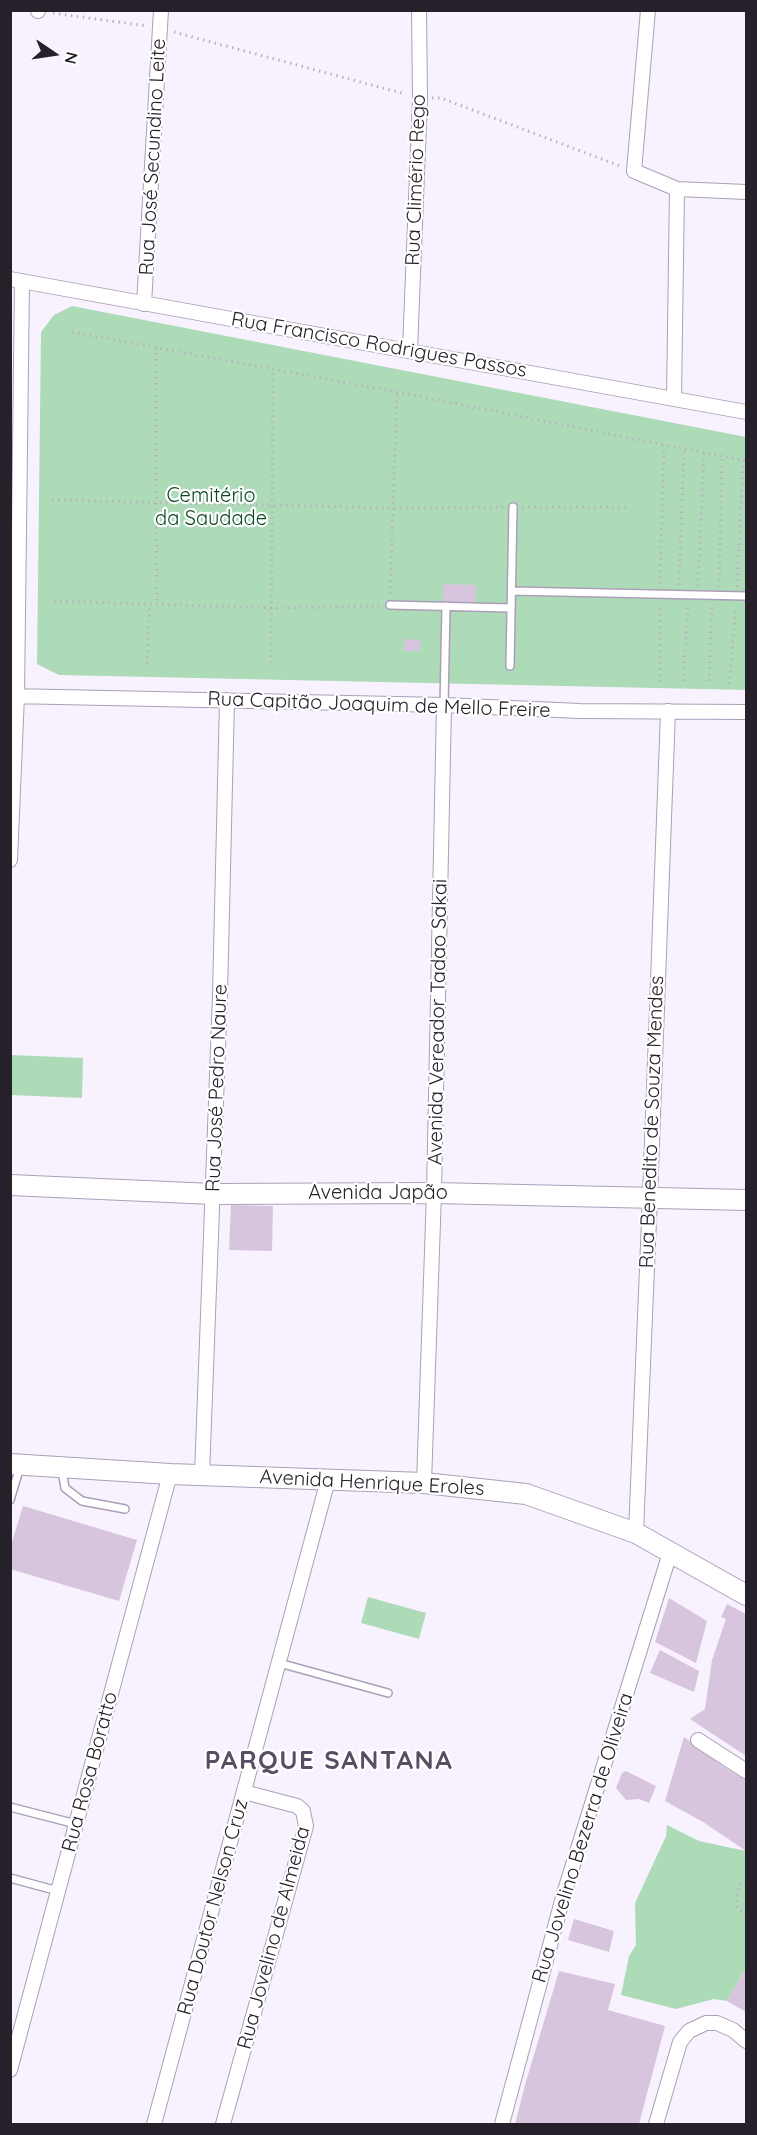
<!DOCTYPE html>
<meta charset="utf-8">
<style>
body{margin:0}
#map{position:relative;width:757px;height:2135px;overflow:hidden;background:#f8f2fe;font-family:Quicksand,sans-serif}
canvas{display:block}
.frame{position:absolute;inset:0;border:12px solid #25202a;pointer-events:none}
.north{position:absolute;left:24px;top:24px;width:60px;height:60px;-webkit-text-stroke:4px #fff;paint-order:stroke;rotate:103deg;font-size:16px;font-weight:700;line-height:24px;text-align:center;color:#25202a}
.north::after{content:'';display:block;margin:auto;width:21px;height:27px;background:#25202a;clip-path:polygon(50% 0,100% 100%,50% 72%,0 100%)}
</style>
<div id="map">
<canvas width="757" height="2135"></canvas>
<div class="frame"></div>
<div class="north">N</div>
</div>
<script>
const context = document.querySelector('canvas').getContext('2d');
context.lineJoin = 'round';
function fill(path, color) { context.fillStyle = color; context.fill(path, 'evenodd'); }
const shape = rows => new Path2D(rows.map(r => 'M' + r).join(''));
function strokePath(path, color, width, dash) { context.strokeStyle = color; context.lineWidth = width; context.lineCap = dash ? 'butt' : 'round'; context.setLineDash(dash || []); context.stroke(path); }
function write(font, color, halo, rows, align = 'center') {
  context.font = font + ' Quicksand,sans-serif'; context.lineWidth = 4.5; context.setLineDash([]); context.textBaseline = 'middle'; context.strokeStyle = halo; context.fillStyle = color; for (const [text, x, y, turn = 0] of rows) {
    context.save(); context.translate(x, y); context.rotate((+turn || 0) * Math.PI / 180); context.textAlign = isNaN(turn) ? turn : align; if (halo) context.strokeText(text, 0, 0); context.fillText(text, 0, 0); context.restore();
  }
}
const green = shape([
 [72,306,746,437,746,690,59,675,37,664,41,332,54,315],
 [11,1055,83,1058,82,1098,11,1095],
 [368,1597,426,1613,419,1639,361,1623],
 [667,1825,699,1841,746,1851,746,1968,727,2001,714,1999,676,2009,621,1995,629,1956,636,1945,635,1903,666,1836]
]);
const building = shape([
 [443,584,476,585,476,602,443,602],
 [404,639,420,640,420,651,404,651],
 [231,1205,273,1206,272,1251,229,1250],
 [23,1506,137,1540,119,1601,10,1569,10,1548],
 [669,1598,707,1621,696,1663,655,1642],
 [727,1604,746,1614,746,1756,690,1719,705,1709,712,1660,726,1619,721,1617],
 [660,1650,699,1671,694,1692,650,1673],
 [684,1737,727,1769,746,1780,746,1851,703,1822,665,1801],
 [626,1771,656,1786,649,1803,639,1799,626,1800,616,1788,622,1773],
 [574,1919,614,1931,609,1952,568,1940],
 [746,1968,746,2012,727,2001],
 [559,1971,615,1984,608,2010,665,2026,639,2124,515,2124,525,2085]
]);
const path = shape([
 [53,13,147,26],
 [174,32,405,94],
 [432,98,441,98,620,166],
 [72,332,397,392,746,461],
 [156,347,157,603],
 [52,500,393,508,503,507],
 [522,507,627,507],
 [660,584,664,445],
 [679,585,684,449],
 [698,586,704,453],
 [719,587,722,456],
 [737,587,743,460],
 [390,594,397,392],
 [54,601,271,608,379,606],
 [271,663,273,369],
 [147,664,150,604],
 [683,681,688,606],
 [709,681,712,607],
 [660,682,660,606],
 [729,684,736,606],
 [746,1881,739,1884,736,1905,746,1916]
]);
const lane = shape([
 [512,591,746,596],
 [390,605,510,608],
 [510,666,513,507],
 [444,705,446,606],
 [62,1470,65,1488,82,1501,125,1509],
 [10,1500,20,1467],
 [279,1663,388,1693],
 [10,1807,76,1824],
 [10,1878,58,1891]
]);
const street = shape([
 [648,10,634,171,677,189,746,192],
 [38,11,38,10],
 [10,279,746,412],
 [144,304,161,10],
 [410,350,420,98,419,10],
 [674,399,677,189],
 [10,696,444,705,580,711,746,712],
 [10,860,17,696,22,281],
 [202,1475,220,995,227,700],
 [424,1483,434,1193,444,705],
 [636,1533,650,1196,668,711],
 [698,1740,746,1771],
 [10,2070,170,1474],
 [154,2124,328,1480],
 [223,2124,306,1826,303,1811,297,1806,244,1792],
 [502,2124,563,1897,670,1553],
 [656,2124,680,2042,689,2031,706,2023,717,2023,733,2030,746,2041]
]);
const secondary = shape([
 [10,1185,213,1194,434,1193,746,1200],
 [10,1464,170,1474,424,1483,526,1494,636,1533,746,1595]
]);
const streetNames = [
 ["Rua José Secundino Leite",153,157,-87],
 ["Rua Climério Rego",416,180,-88],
 ["Rua Francisco Rodrigues Passos",379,345,10],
 ["Rua Capitão Joaquim de Mello Freire",379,705,2],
 ["Avenida Vereador Tadao Sakai",438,1022,-89],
 ["Rua José Pedro Naure",217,1088,-88],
 ["Rua Benedito de Souza Mendes",652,1122,-88],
 ["Avenida Japão",378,1193],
 ["Avenida Henrique Eroles",372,1483,3],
 ["Rua Rosa Boratto",90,1772,-75],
 ["Rua Jovelino Bezerra de Oliveira",583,1838,-73],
 ["Rua Doutor Nelson Cruz",213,1907,-75],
 ["Rua Jovelino de Almeida",274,1938,-75]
];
const parkNames = [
 ["Cemitério",211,496],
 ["da Saudade",211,519]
];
const districtNames = [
 ["PARQUE SANTANA",329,1761]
];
fill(green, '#addbb8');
fill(building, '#d7c4dd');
strokePath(lane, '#ac9eb8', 10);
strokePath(street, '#ac9eb8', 16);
strokePath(secondary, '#ac9eb8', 22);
strokePath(path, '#b9b3be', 3, [1.5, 4.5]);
strokePath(lane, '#fff', 7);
strokePath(street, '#fff', 14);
strokePath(secondary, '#fff', 20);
write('20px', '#25202a', '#fff', streetNames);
write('20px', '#0a4723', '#fff', parkNames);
context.letterSpacing = '1.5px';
write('bold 26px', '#594c63', '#fff', districtNames);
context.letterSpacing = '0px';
</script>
